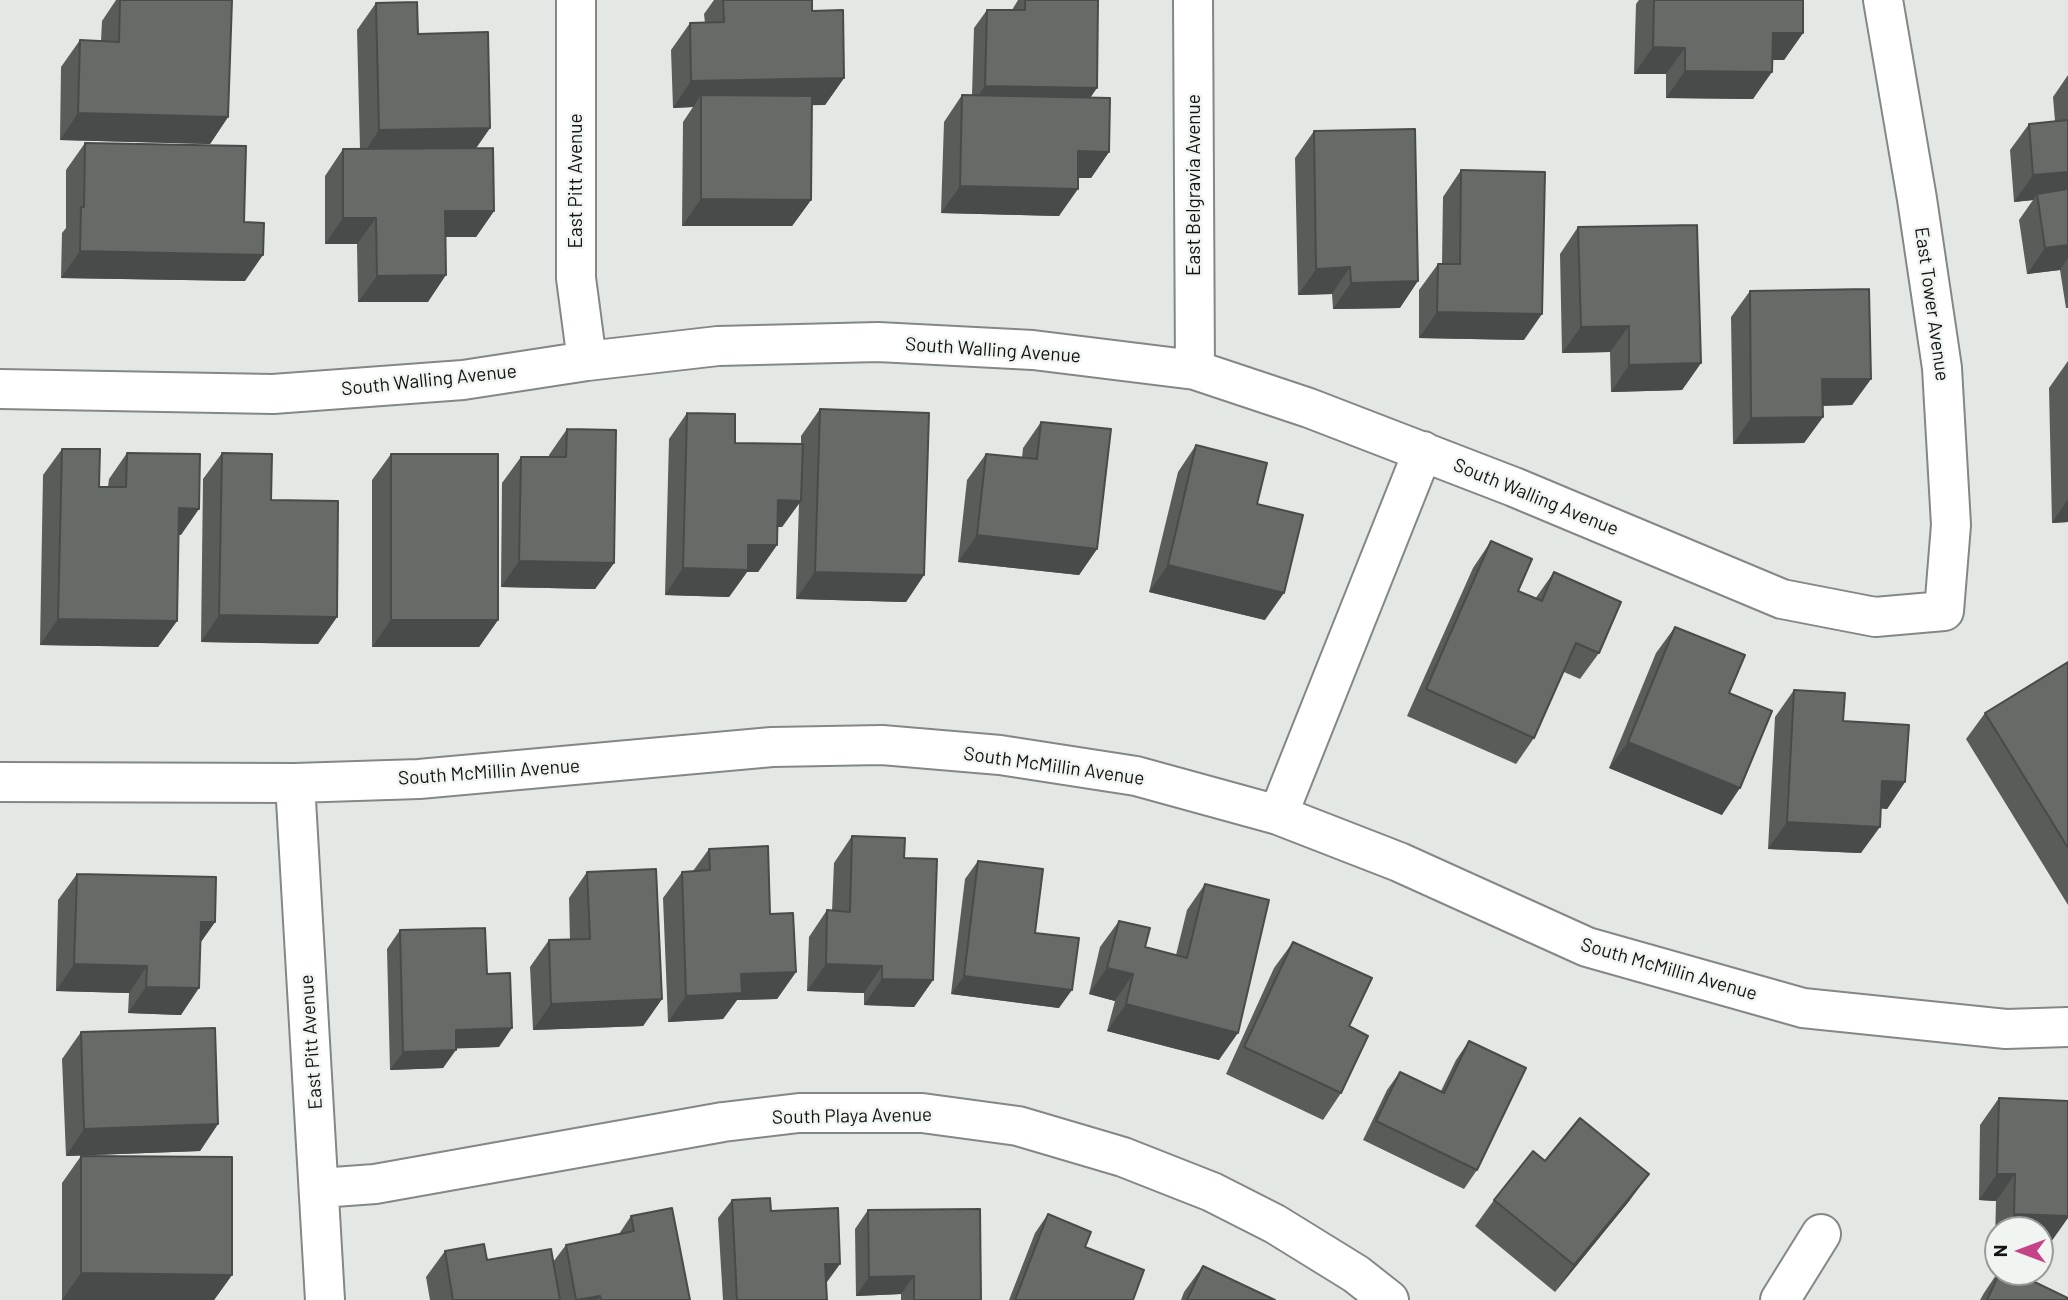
<!DOCTYPE html>
<style>
body{margin:0}
#map{position:relative;width:2068px;height:1300px;overflow:hidden;background:#e4e8e5;font-family:Barlow,sans-serif}
canvas{display:block}
.north{position:absolute;left:1984px;top:1216px;width:70px;height:70px;box-sizing:border-box;background:#f1f5f2;border:2px solid #989b99;border-radius:50%;rotate:270deg;font-size:19px;font-weight:700;line-height:28px;text-align:center;color:#131413}
.north::after{content:'';display:block;margin:auto;width:24px;height:32px;background:#c64388;clip-path:polygon(50% 0,100% 100%,50% 72%,0 100%)}
</style>
<div id="map">
<canvas width="2068" height="1300"></canvas>
<div class="north">N</div>
</div>
<script>
const context = document.querySelector('canvas').getContext('2d');
context.lineJoin = 'round';
const shape = rows => new Path2D(rows.map(r => 'M' + r).join(''));
function strokePath(path, color, width, dash) { context.strokeStyle = color; context.lineWidth = width; context.lineCap = dash ? 'butt' : 'round'; context.setLineDash(dash || []); context.stroke(path); }
function fill(path, color) { context.fillStyle = color; context.fill(path, 'evenodd'); }
function write(font, color, halo, rows, align = 'center') {
  context.font = font + ' Barlow,sans-serif'; context.lineWidth = 5; context.setLineDash([]); context.textBaseline = 'middle'; context.strokeStyle = halo; context.fillStyle = color; for (const [text, x, y, turn = 0] of rows) {
    context.save(); context.translate(x, y); context.rotate((+turn || 0) * Math.PI / 180); context.textAlign = isNaN(turn) ? turn : align; if (halo) context.strokeText(text, 0, 0); context.fillText(text, 0, 0); context.restore();
  }
}
const minor = shape([
 [576,0,576,278,587,361],
 [1193,0,1195,370],
 [0,389,273,394,463,380,587,361,718,346,878,342,1033,350,1195,370,1309,408,1514,487,1782,599,1875,617,1944,611,1951,525,1942,368,1917,199,1883,0],
 [0,782,295,783,419,779,772,747,882,745,1000,755,1136,776,1278,815,1399,862,1587,947,1803,1008,2006,1029,2068,1027],
 [295,783,325,1300],
 [1278,815,1423,451],
 [320,1188,375,1184,723,1122,799,1113,922,1113,1018,1126,1123,1157,1212,1192,1275,1224,1356,1274,1389,1300],
 [1780,1300,1821,1234]
]);
const wall = shape([
 [116,0,232,0,228,117,210,144,60,140,61,67,80,40,101,41,102,21],
 [714,0,812,0,812,11,844,78,825,105,812,105,811,200,792,226,682,226,683,122,693,107,673,108,671,50,690,23,705,23,704,14],
 [1018,0,1098,0,1090,98,1109,152,1091,178,1078,178,1059,216,941,213,944,122,962,95,972,95,974,28,987,10,1012,10],
 [1639,0,1803,0,1803,33,1784,60,1772,60,1753,99,1666,98,1666,74,1634,74,1636,4],
 [376,3,418,34,490,128,476,148,494,211,476,237,446,237,428,302,358,302,357,244,325,244,325,176,343,149,360,149,357,30],
 [2068,75,2068,308,2066,308,2060,270,2027,274,2019,220,2033,200,2014,202,2010,150,2029,124,2055,121,2053,97],
 [1314,131,1400,308,1333,309,1332,294,1298,295,1295,158],
 [85,143,244,222,245,281,61,278,62,233,66,228,66,170],
 [1461,170,1524,340,1419,338,1419,290,1438,264,1442,264,1443,197],
 [1578,227,1701,363,1682,390,1611,392,1610,352,1562,353,1560,254],
 [1750,291,1871,379,1852,405,1822,406,1823,417,1804,443,1733,444,1731,317],
 [2068,361,2068,522,2052,523,2049,388],
 [820,409,924,575,906,602,796,599,799,503,782,527,777,527,777,545,758,572,747,572,729,597,665,595,669,439,687,413,735,443,801,444,801,436],
 [1041,422,1097,549,1079,575,958,562,967,480,986,454,1022,458,1023,448],
 [567,429,614,563,595,589,501,587,502,483,521,457,549,457,549,455],
 [1196,445,1257,504,1265,620,1149,592,1178,472],
 [62,449,99,487,108,487,109,479,127,453,181,535,179,535,177,621,158,647,40,645,43,475],
 [222,453,337,617,318,644,201,642,203,479],
 [391,454,498,620,479,647,372,647,372,480],
 [1491,541,1518,591,1535,599,1554,572,1599,653,1580,679,1564,672,1534,738,1516,764,1407,716,1473,568],
 [1675,627,1729,693,1722,815,1609,768,1656,653],
 [2068,662,2068,905,1966,739,1985,713],
 [1794,690,1843,721,1905,782,1887,809,1881,808,1861,853,1768,849,1775,717],
 [852,836,904,858,933,980,914,1007,864,1005,864,993,807,991,809,937,827,910,832,911,834,863],
 [709,849,770,914,796,972,777,999,737,1000,723,1019,668,1022,663,898,682,872,693,871],
 [978,861,1035,933,1059,1008,951,994,965,879],
 [587,872,662,999,643,1026,533,1030,530,967,549,940,570,940,569,898],
 [77,874,215,922,200,943,181,1015,128,1013,129,993,56,991,58,900],
 [1205,884,1219,1060,1107,1031,1115,1001,1089,994,1100,947,1119,921,1145,947,1176,955,1187,910],
 [400,930,487,974,499,1047,456,1048,443,1068,390,1070,387,949],
 [1293,942,1349,1026,1341,1093,1323,1120,1226,1074,1274,968],
 [81,1032,218,1124,200,1151,66,1156,62,1059],
 [1469,1041,1477,1170,1464,1189,1363,1140,1387,1090,1400,1072,1441,1091,1456,1060],
 [1999,1098,2051,1242,2040,1230,1998,1230,1998,1241,1995,1241,1996,1201,1979,1200,1980,1125],
 [81,1156,232,1275,214,1300,62,1300,62,1183],
 [1545,1161,1630,1200,1555,1292,1475,1226,1494,1200],
 [732,1200,840,1264,826,1282,827,1300,723,1300,718,1218],
 [868,1210,981,1300,901,1300,901,1294,856,1296,855,1229],
 [1048,1214,1085,1247,1133,1300,1009,1300,1035,1233],
 [631,1216,690,1300,430,1300,426,1277,445,1251,487,1260,553,1262,566,1245,619,1234],
 [1203,1266,1275,1300,1181,1300,1184,1292],
 [1998,1272,2014,1272,2068,1300,1980,1300,1984,1293]
]);
const shadedWall = shape([
 [1773,33,1803,33,1784,60,1754,60],
 [1653,47,1685,48,1666,74,1634,74],
 [1685,71,1772,72,1753,99,1666,98],
 [844,78,825,105,701,107,701,95,693,107,673,108,691,81],
 [985,86,1097,88,1084,107,972,105],
 [78,113,228,117,210,144,60,140],
 [490,128,472,154,361,157,379,130],
 [1078,151,1109,152,1091,178,1060,178],
 [2068,172,2068,197,2037,194,2033,200,2014,202,2033,175],
 [960,186,1078,189,1059,216,941,213],
 [701,199,811,200,792,226,682,226],
 [445,211,494,211,476,237,427,237],
 [343,218,376,218,357,244,325,244],
 [2068,245,2068,258,2060,270,2027,274,2045,248],
 [80,251,263,255,245,281,61,278],
 [1350,267,1332,294,1298,295,1316,269],
 [446,275,428,302,358,302,377,276],
 [1418,281,1400,308,1333,309,1351,283],
 [1437,312,1542,314,1524,340,1419,338],
 [1629,326,1610,352,1562,353,1581,327],
 [1701,363,1682,390,1611,392,1629,365],
 [1822,379,1871,379,1852,405,1803,406],
 [1823,417,1804,443,1733,444,1751,418],
 [2068,499,2068,522,2052,523],
 [778,500,801,501,782,527,759,527],
 [179,508,199,509,181,535,161,535],
 [977,535,1097,549,1079,575,958,562],
 [748,545,777,545,758,572,747,572,729,597,665,595,683,568],
 [519,561,614,563,595,589,501,587],
 [1168,565,1284,593,1265,620,1149,592],
 [815,572,924,575,906,602,796,599],
 [219,615,337,617,318,644,201,642],
 [58,619,177,621,158,647,40,645],
 [391,620,498,620,479,647,372,647],
 [1628,742,1740,788,1722,815,1609,768],
 [1882,781,1905,782,1887,809,1864,807],
 [1787,822,1880,827,1861,853,1768,849],
 [201,922,215,922,196,949],
 [74,964,147,966,129,993,56,991],
 [826,964,882,966,864,993,807,991],
 [1107,968,1133,974,1115,1001,1089,994],
 [796,972,777,999,737,1000,723,1019,668,1022,686,996,741,974],
 [964,976,1072,990,1059,1008,951,994],
 [882,979,933,980,914,1007,864,1005],
 [146,987,199,988,181,1015,128,1013],
 [662,999,643,1026,533,1030,551,1004],
 [1126,1004,1238,1033,1219,1060,1107,1031],
 [512,1028,499,1047,443,1049,456,1030],
 [456,1050,443,1068,390,1070,403,1052],
 [218,1124,200,1151,66,1156,84,1129],
 [1649,1174,1630,1200,1555,1292,1574,1265],
 [1997,1174,2015,1174,1996,1201,1979,1200],
 [2014,1214,2068,1216,2068,1218,2051,1242,2040,1242,2040,1230,2003,1230],
 [825,1264,840,1264,827,1282,812,1283],
 [81,1273,232,1275,214,1300,62,1300],
 [914,1276,901,1294,856,1296,869,1277],
 [600,1296,597,1300,579,1300]
]);
const building = shape([
 [120,0,232,0,228,117,78,113,80,40,119,42,120,0],
 [723,0,812,0,812,11,843,10,844,78,691,81,690,23,724,22,723,0],
 [1025,0,1098,0,1097,88,985,86,987,10,1025,10,1025,0],
 [1654,0,1803,0,1803,33,1773,33,1772,72,1685,71,1685,48,1653,47,1654,0],
 [417,2,418,34,488,32,490,128,379,130,376,3,417,2],
 [701,95,812,96,811,200,701,199,701,95],
 [962,95,1110,98,1109,152,1078,151,1078,189,960,186,962,95],
 [2068,120,2068,172,2033,175,2029,124,2068,120],
 [1415,129,1418,281,1351,283,1350,267,1316,269,1314,131,1415,129],
 [85,143,246,146,244,222,264,223,263,255,80,251,81,207,84,207,85,143],
 [493,148,494,211,445,211,446,275,377,276,376,218,343,218,343,149,493,148],
 [1461,170,1545,172,1542,314,1437,312,1438,264,1460,264,1461,170],
 [2068,189,2068,245,2045,248,2037,194,2068,189],
 [1697,225,1701,363,1629,365,1629,326,1581,327,1578,227,1697,225],
 [1869,289,1871,379,1822,379,1823,417,1751,418,1750,291,1869,289],
 [820,409,929,413,924,575,815,572,820,409],
 [687,413,735,414,735,443,803,444,801,501,778,500,777,545,748,545,748,570,683,568,687,413],
 [1041,422,1111,429,1097,549,977,535,986,454,1037,459,1041,422],
 [567,429,616,430,614,563,519,561,521,457,566,457,567,429],
 [1196,445,1267,463,1257,504,1303,515,1284,593,1168,565,1196,445],
 [62,449,100,449,99,487,126,487,127,453,200,454,199,509,179,508,177,621,58,619,62,449],
 [222,453,272,454,271,500,338,501,337,617,219,615,222,453],
 [391,454,498,454,498,620,391,620,391,454],
 [1491,541,1532,559,1518,591,1542,601,1554,572,1621,602,1599,653,1576,643,1534,738,1426,689,1491,541],
 [1675,627,1745,655,1729,693,1772,711,1740,788,1628,742,1675,627],
 [2068,662,2068,848,1985,713,2068,662],
 [1794,690,1845,693,1843,721,1909,725,1905,782,1882,781,1880,827,1787,822,1794,690],
 [852,836,905,838,904,858,937,859,933,980,882,979,882,966,826,964,827,910,850,912,852,836],
 [768,846,770,914,793,913,796,972,741,974,742,993,686,996,682,872,710,870,709,849,768,846],
 [978,861,1043,869,1035,933,1079,938,1072,990,964,976,978,861],
 [656,869,662,999,551,1004,549,940,590,939,587,872,656,869],
 [77,874,216,877,215,922,201,922,199,988,146,987,147,966,74,964,77,874],
 [1205,884,1269,900,1238,1033,1126,1004,1133,974,1107,968,1119,921,1150,928,1145,947,1187,958,1205,884],
 [485,928,487,974,510,973,512,1028,456,1030,456,1050,403,1052,400,930,485,928],
 [1293,942,1372,978,1349,1026,1368,1036,1341,1093,1244,1047,1293,942],
 [215,1028,218,1124,84,1129,81,1032,215,1028],
 [1469,1041,1526,1068,1477,1170,1376,1121,1400,1072,1444,1093,1469,1041],
 [1999,1098,2068,1101,2068,1216,2014,1214,2015,1174,1997,1174,1999,1098],
 [1580,1118,1649,1174,1574,1265,1494,1200,1533,1151,1545,1161,1580,1118],
 [81,1156,232,1157,232,1275,81,1273,81,1156],
 [770,1198,771,1211,838,1208,840,1264,825,1264,827,1300,737,1300,732,1200,770,1198],
 [672,1208,690,1300,601,1300,600,1296,576,1300,566,1245,634,1231,631,1216,672,1208],
 [980,1209,981,1300,914,1300,914,1276,869,1277,868,1210,980,1209],
 [1048,1214,1091,1232,1085,1247,1144,1270,1133,1300,1015,1300,1048,1214],
 [484,1244,487,1260,551,1249,560,1300,453,1300,445,1251,484,1244],
 [1203,1266,1275,1300,1187,1300,1203,1266],
 [2000,1272,2014,1272,2068,1298,2068,1300,1987,1300,2000,1272]
]);
const streetNames = [
 ["East Pitt Avenue",576,181,-90],
 ["East Belgravia Avenue",1194,185,-90],
 ["East Tower Avenue",1932,304,82],
 ["South Walling Avenue",993,350,4],
 ["South Walling Avenue",429,380,-6],
 ["South Walling Avenue",1536,497,22],
 ["South McMillin Avenue",1054,766,8],
 ["South McMillin Avenue",489,772,-4],
 ["South McMillin Avenue",1669,969,16],
 ["East Pitt Avenue",311,1042,-94],
 ["South Playa Avenue",852,1116,-1]
];
strokePath(minor, '#848785', 42);
strokePath(minor, '#fff', 38);
fill(wall, '#595c59');
fill(shadedWall, '#484b49');
fill(building, '#676b68');
strokePath(building, '#484b49', 2);
write('19px', '#131413', '#f1f5f2', streetNames);
</script>
